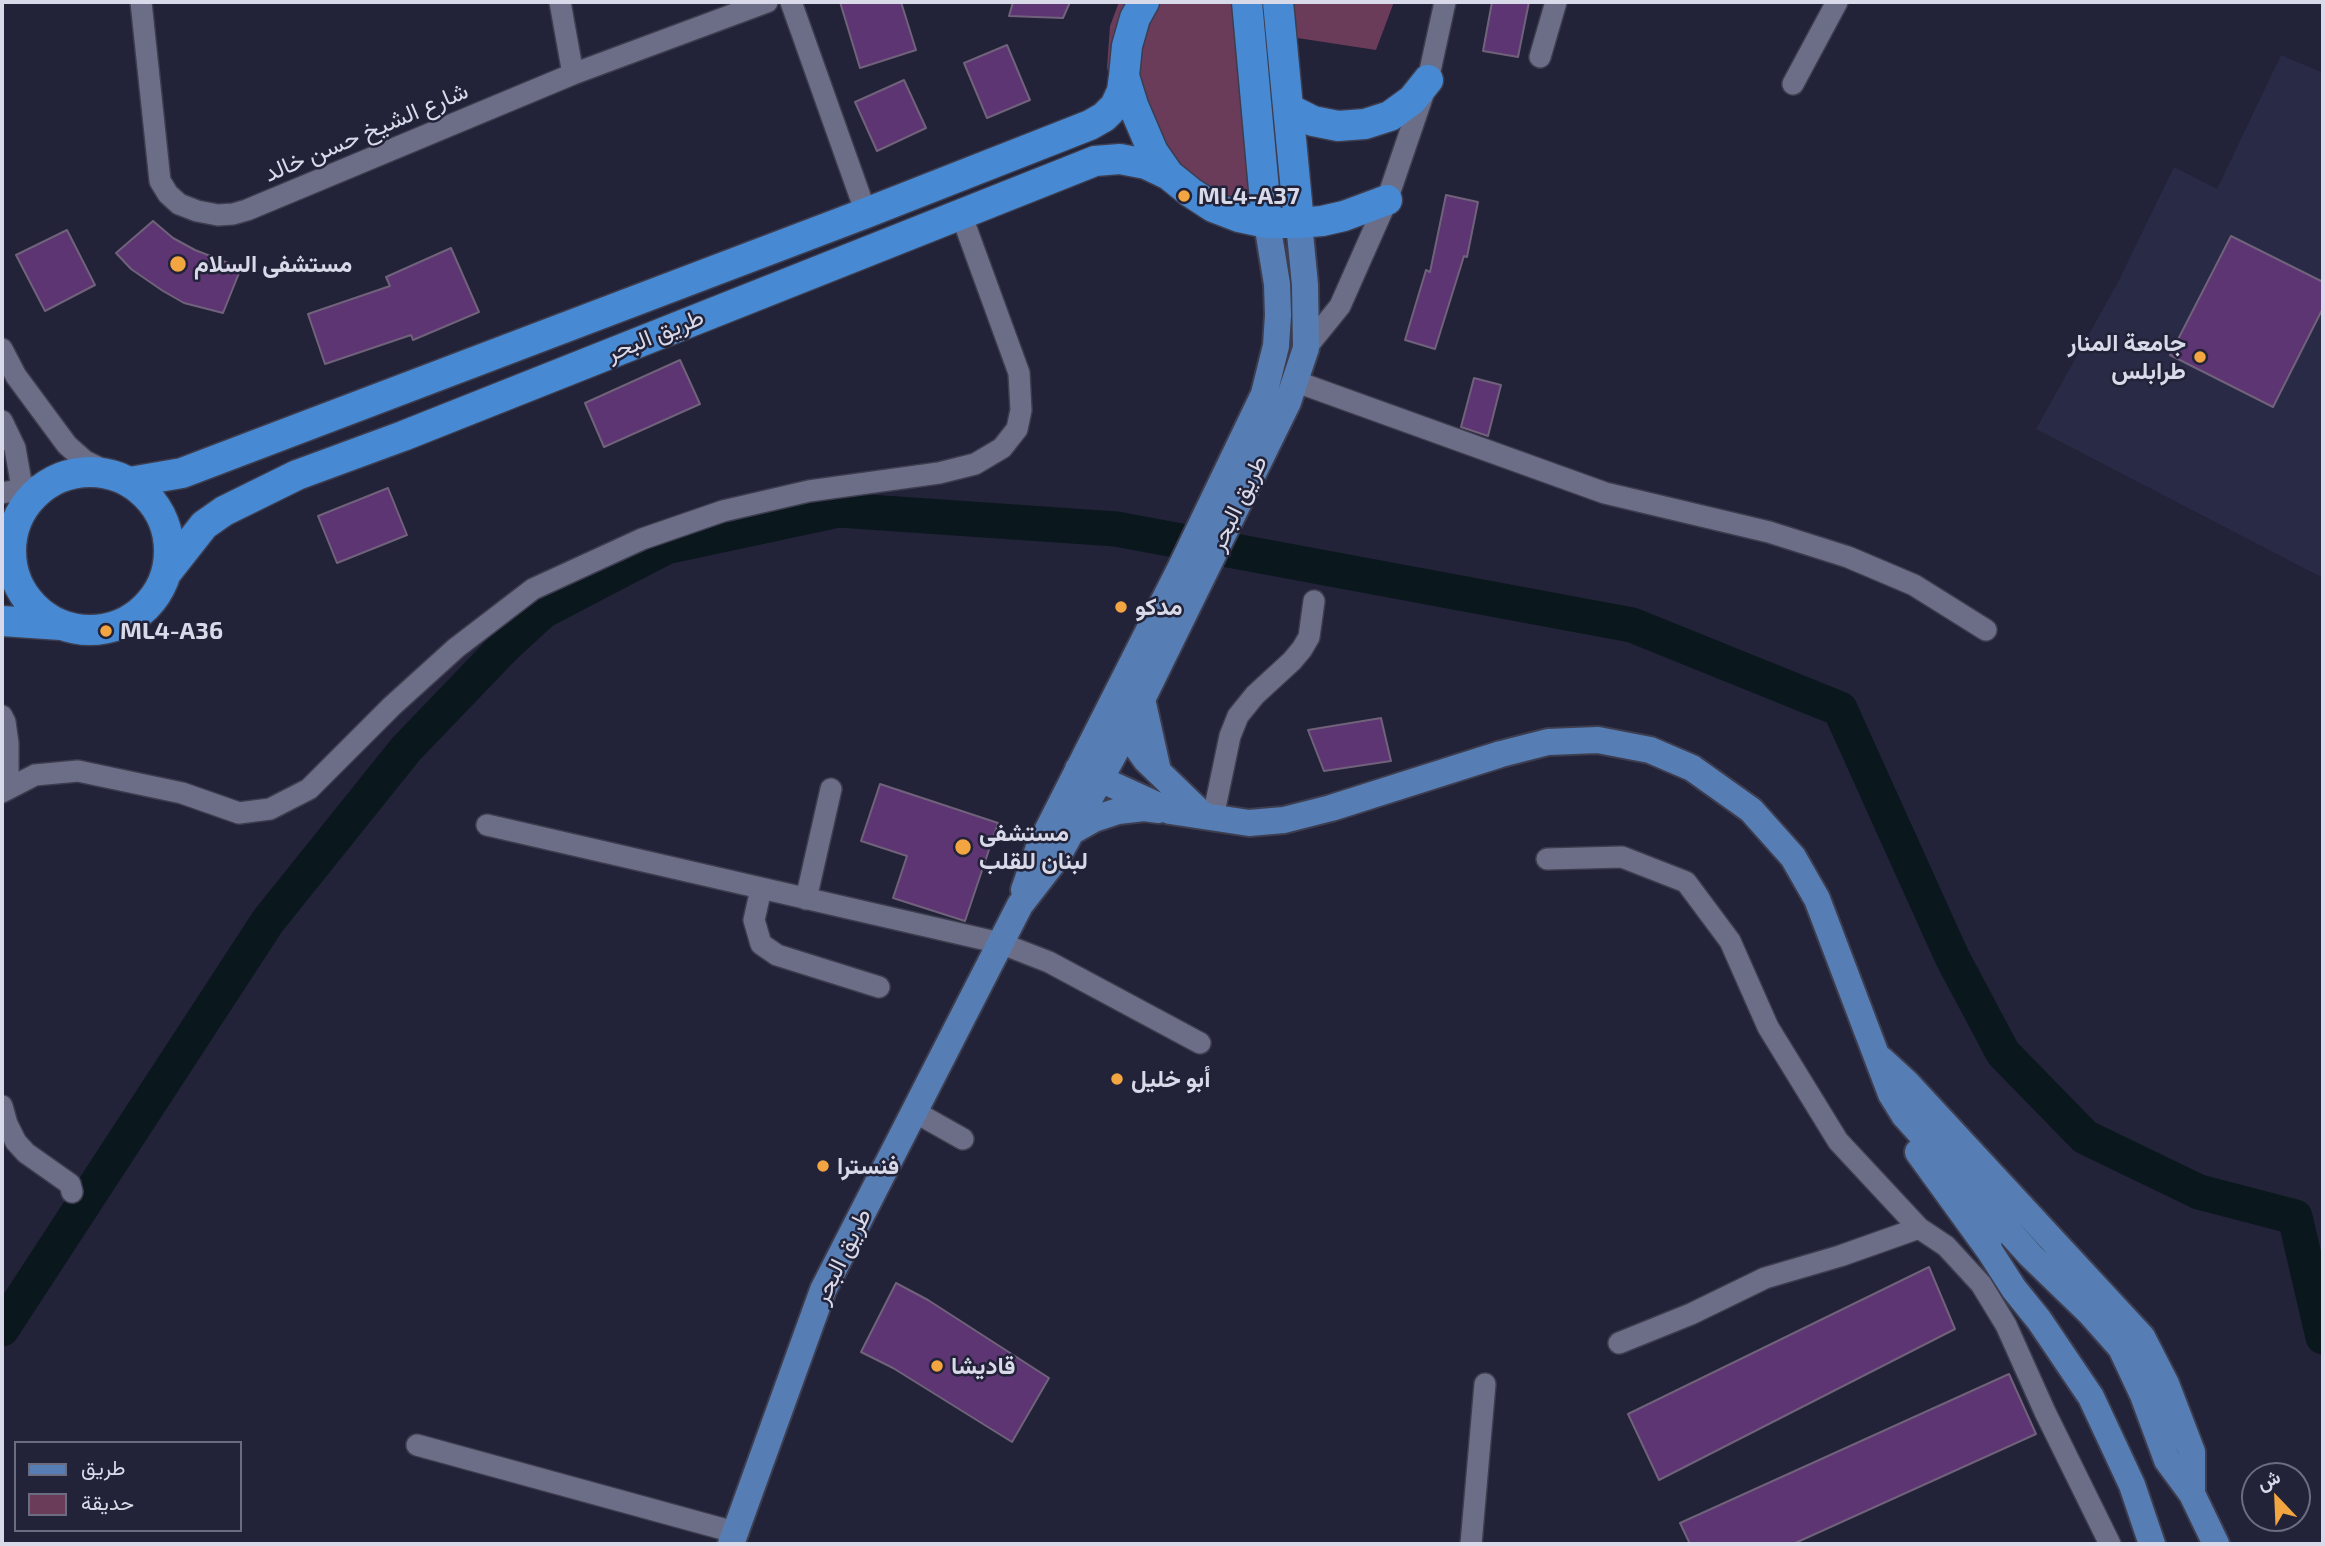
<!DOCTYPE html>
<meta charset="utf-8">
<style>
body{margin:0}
#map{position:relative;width:2325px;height:1546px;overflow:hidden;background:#222238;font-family:"Exo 2",Vazirmatn,sans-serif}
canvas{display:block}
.frame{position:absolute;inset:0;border:4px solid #d9dae9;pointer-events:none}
.legend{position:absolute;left:14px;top:1441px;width:228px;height:91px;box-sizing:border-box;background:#222238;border:2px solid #6b6c7f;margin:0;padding:9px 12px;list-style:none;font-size:21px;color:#d9dae9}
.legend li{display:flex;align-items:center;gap:14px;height:35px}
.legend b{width:35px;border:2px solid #6b6c7f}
.north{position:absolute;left:2241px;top:1462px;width:70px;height:70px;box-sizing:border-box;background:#222238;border:2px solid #6b6c7f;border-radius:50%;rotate:337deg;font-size:19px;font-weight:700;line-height:28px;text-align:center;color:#d9dae9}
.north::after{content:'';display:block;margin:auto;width:24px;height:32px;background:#f2a541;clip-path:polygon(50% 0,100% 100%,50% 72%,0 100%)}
</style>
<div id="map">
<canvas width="2325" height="1546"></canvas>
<div class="frame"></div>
<ul class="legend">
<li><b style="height:9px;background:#567eb4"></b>طريق</li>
<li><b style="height:19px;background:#6a3c5a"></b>حديقة</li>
</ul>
<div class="north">ش</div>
</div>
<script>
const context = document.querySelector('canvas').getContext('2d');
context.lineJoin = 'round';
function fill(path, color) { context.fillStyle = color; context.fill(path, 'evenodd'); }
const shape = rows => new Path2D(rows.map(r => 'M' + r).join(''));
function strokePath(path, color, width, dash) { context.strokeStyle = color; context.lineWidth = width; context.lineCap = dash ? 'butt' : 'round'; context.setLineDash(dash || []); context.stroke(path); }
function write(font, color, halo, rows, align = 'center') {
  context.font = font + ' "Exo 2",Vazirmatn,sans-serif'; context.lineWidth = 5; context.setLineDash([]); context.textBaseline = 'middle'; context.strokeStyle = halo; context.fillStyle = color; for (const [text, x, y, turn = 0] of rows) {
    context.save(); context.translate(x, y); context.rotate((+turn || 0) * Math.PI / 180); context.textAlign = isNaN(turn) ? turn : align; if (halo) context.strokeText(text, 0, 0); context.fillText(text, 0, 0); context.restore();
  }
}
const built = shape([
 [2281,55,2323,73,2323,578,2036,429,2117,284,2174,167,2217,189]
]);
const green = shape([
 [1119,2,1394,2,1376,50,1258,32,1261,203,1242,203,1223,201,1143,155,1131,140,1115,107,1107,67,1110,26]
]);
const river = shape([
 [2,1329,268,921,406,749,504,647,543,611,666,547,839,510,1116,529,1632,625,1840,709,1952,957,2003,1053,2085,1137,2199,1192,2295,1217,2323,1337]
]);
const building = shape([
 [840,2,901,2,916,50,860,68,840,2],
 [1013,2,1070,2,1063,18,1009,16,1013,2],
 [1492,2,1529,2,1518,57,1483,51,1492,2],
 [1007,45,1030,100,987,118,964,63,1007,45],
 [904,80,926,128,877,151,855,102,904,80],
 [1446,195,1478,202,1467,257,1464,256,1435,349,1405,340,1426,270,1430,272,1446,195],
 [153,221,173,238,195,250,241,268,223,313,184,303,163,291,131,269,116,253,153,221],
 [67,230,95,285,45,311,16,255,67,230],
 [2231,236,2323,282,2323,308,2273,407,2170,355,2231,236],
 [451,248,479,312,413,340,411,335,325,364,308,314,390,286,386,277,451,248],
 [680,360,700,404,604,447,585,403,680,360],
 [1474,378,1501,385,1488,436,1461,427,1474,378],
 [388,488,407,535,337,563,318,516,388,488],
 [1381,718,1391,761,1324,771,1308,730,1381,718],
 [880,784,998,823,965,921,893,898,907,856,861,841,880,784],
 [1929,1267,1955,1329,1659,1480,1628,1414,1929,1267],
 [896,1283,928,1300,1049,1378,1012,1442,893,1368,861,1352,896,1283],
 [2009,1374,2036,1434,1793,1544,1690,1544,1680,1523,2009,1374]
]);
const minor = shape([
 [141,2,160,181,168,194,179,204,197,211,218,215,233,214,247,210,573,74,767,2],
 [560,2,573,74],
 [791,2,866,213],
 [1540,57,1556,2],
 [1793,84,1837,2],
 [1306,348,1340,306,1387,200,1428,80,1445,2],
 [2,349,16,376,67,445,85,461,118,477],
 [1297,382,1605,493,1769,532,1848,557,1914,585,1986,630],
 [2,421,15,448,21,482,19,517],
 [2,493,49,484],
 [2,716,5,722,8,743,8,787],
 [2,792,35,775,78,771,182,793,239,813,270,809,309,789,392,706,456,648,533,589,642,539,723,511,809,491,939,473,975,464,1002,448,1017,429,1021,410,1019,373,961,214],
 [1213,817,1230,736,1238,716,1255,695,1292,661,1302,649,1309,637,1314,601],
 [487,825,1000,943,1049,962,1200,1043],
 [1547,859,1622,857,1686,882,1730,941,1768,1027,1838,1141,1919,1228,1946,1246,1981,1284,2006,1325,2045,1412,2110,1544],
 [761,889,754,920,761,944,777,955,879,987],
 [806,899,831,789],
 [2,1106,7,1124,16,1142,26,1153,70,1184,72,1192],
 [915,1112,963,1139],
 [1619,1343,1691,1314,1765,1278,1840,1256,1919,1228],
 [417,1445,734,1532],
 [1471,1544,1485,1384]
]);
const major = shape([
 [1142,699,1158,771],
 [1126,732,1146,760,1203,815],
 [1078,769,1170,811,1249,823,1284,820,1331,808,1501,754,1548,742,1598,740,1650,750,1692,768,1751,810,1793,857,1817,899,1891,1094,1904,1115,2031,1256,2090,1313,2121,1348,2143,1395,2167,1460,2192,1494,2216,1544],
 [1071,832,1094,819,1118,811,1144,808,1159,810],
 [1024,890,1039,847,1181,567,1264,394,1276,346,1278,315,1277,284,1267,223],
 [1882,1060,1907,1083,2142,1337,2166,1384,2192,1452,2192,1494],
 [1918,1152,1989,1250],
 [2008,1206,1991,1225,1987,1233,1989,1250,2014,1289,2039,1320,2091,1397,2132,1485,2152,1544],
 [731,1544,823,1290,1020,905,1058,856,1126,732,1288,402,1306,348,1305,285,1299,223]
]);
const highway = shape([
 [1144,2,1135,18,1127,46,1124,76,1133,105,1153,152,1169,175,1190,192,1213,207,1239,217,1267,223,1299,223,1322,221,1344,216,1387,200],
 [1247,2,1267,223],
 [1278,2,1299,223],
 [1289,109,1313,121,1338,126,1365,124,1390,116,1412,100,1428,80],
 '11 551a79 79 0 1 1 158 0a79 79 0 1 1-158 0Z',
 [130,482,182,473,866,213,1090,125,1104,117,1115,106,1122,91,1124,76],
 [167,572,204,525,224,511,297,475,403,436,1095,161,1120,159,1146,164,1169,175],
 [2,621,61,625]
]);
const markers = [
 [1184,196,7,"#f2a541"],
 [178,264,9,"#f2a541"],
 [2200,357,7,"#f2a541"],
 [1121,607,7,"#f2a541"],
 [106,631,7,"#f2a541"],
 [963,847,9,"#f2a541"],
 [1117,1079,7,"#f2a541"],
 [823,1166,7,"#f2a541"],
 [937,1366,7,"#f2a541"]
];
const streetNames = [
 ["شارع الشيخ حسن خالد",366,132,-23],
 ["طريق البحر",655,335,-22],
 ["طريق البحر",1238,503,-64],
 ["طريق البحر",842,1256,-64]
];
const poiNames = [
 ["ML4-A37",1198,196],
 ["مستشفى السلام",194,264],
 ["جامعة المنار",2186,343,"right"],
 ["طرابلس",2186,371,"right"],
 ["مدكو",1135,607],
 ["ML4-A36",120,631],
 ["مستشفى",979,833],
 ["لبنان للقلب",979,861],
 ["أبو خليل",1131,1079],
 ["فنسترا",837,1166],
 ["قاديشا",951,1366]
];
fill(built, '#292a46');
fill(green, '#6a3c5a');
strokePath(river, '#0a171c', 35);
fill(building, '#5c3572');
strokePath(building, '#70627a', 2);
strokePath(minor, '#3d3d4f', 24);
strokePath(major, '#3d3d4f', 30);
strokePath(highway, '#3d3d4f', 33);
strokePath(minor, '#6c6e88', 21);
strokePath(major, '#567eb4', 26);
strokePath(highway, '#4789d2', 30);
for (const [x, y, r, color] of markers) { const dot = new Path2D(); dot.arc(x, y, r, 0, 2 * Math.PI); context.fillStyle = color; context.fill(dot); strokePath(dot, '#222238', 2.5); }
write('24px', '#d9dae9', '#222238', streetNames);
write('bold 24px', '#d9dae9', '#222238', poiNames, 'left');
</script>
